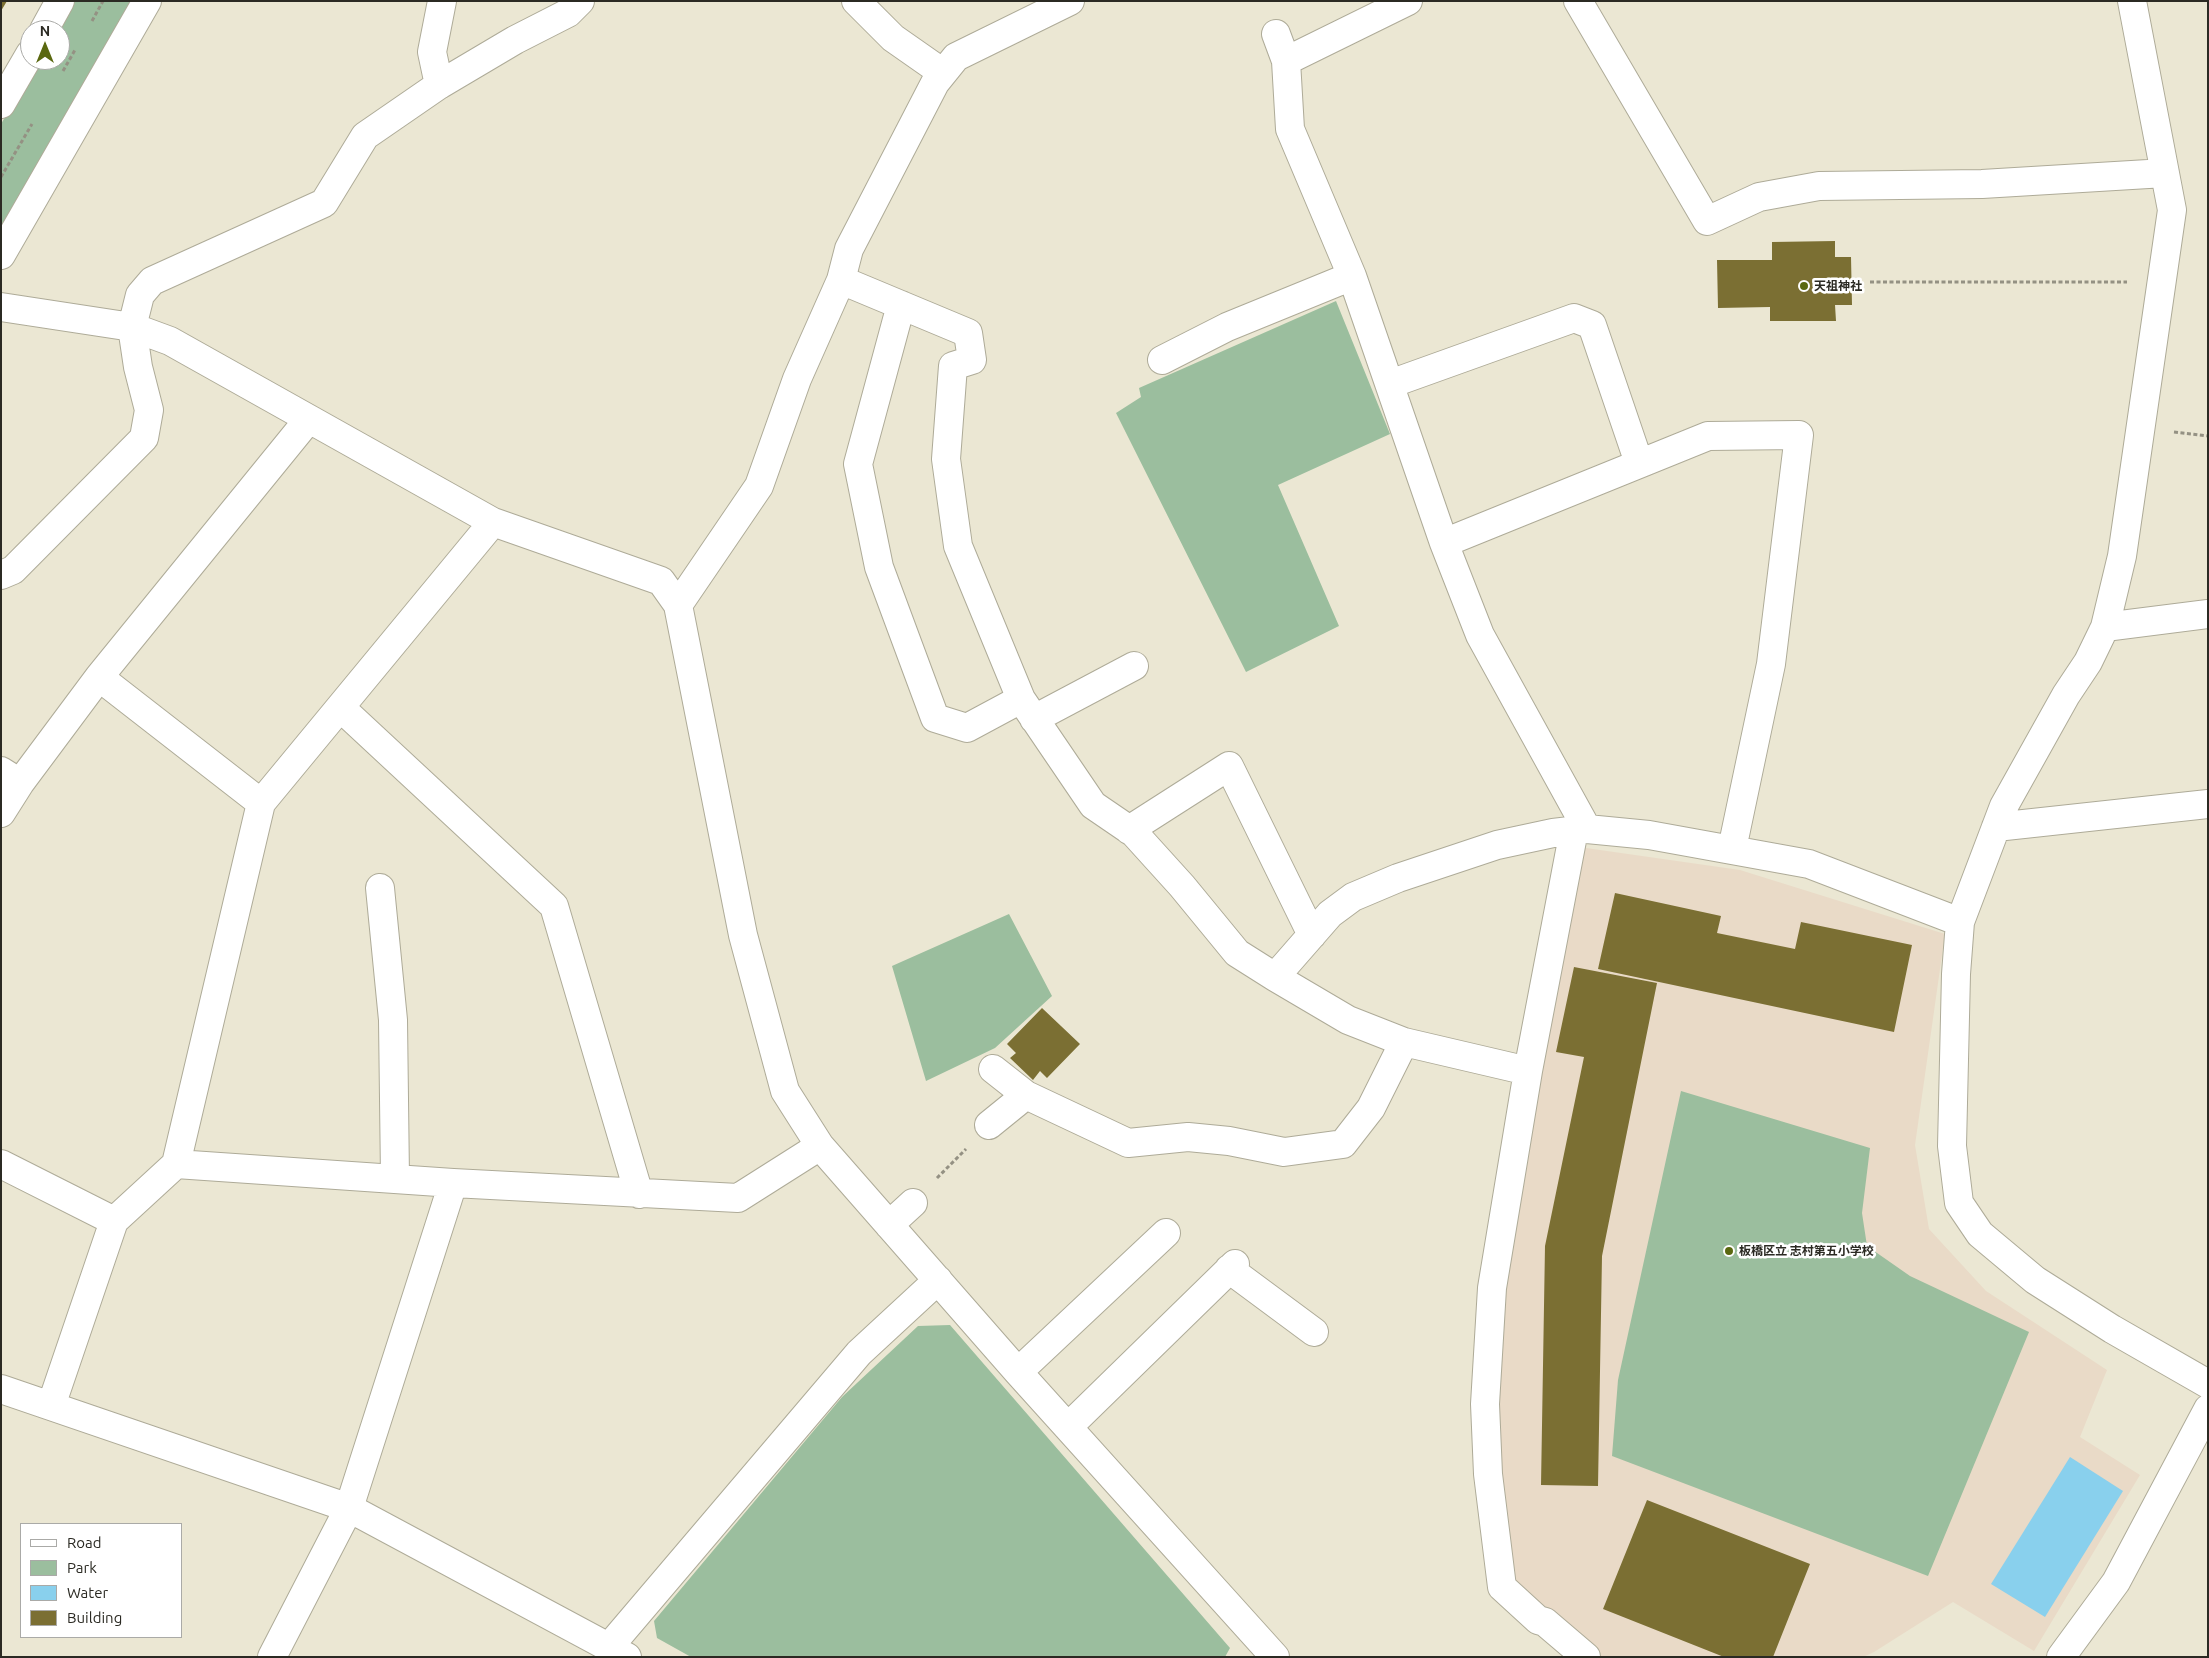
<!DOCTYPE html>
<meta charset="utf-8">
<style>
body{margin:0}
#map{position:relative;width:2209px;height:1658px;overflow:hidden;background:#ebe7d3;font-family:Ubuntu,sans-serif}
canvas{display:block}
.frame{position:absolute;inset:0;border:2px solid #2b2a23;pointer-events:none}
.legend{position:absolute;left:20px;top:1523px;width:162px;height:115px;box-sizing:border-box;background:#fff;border:1px solid #aaaaa7;margin:0;padding:6px 9px;list-style:none;font-size:15px;color:#2b2a23}
.legend li{display:flex;align-items:center;gap:10px;height:25px}
.legend b{width:25px;border:1px solid #aaaaa7}
.north{position:absolute;left:20px;top:20px;width:50px;height:50px;box-sizing:border-box;background:#fff;border:1px solid #aaaaa7;border-radius:50%;rotate:0deg;font-size:14px;font-weight:700;line-height:20px;text-align:center;color:#2b2a23}
.north::after{content:'';display:block;margin:auto;width:18px;height:22px;background:#5a6810;clip-path:polygon(50% 0,100% 100%,50% 72%,0 100%)}
</style>
<div id="map">
<canvas width="2209" height="1658"></canvas>
<div class="frame"></div>
<ul class="legend">
<li><b style="height:6px;background:#fff"></b>Road</li>
<li><b style="height:14px;background:#9bbe9e"></b>Park</li>
<li><b style="height:14px;background:#89d0ed"></b>Water</li>
<li><b style="height:14px;background:#7b6f33"></b>Building</li>
</ul>
<div class="north">N</div>
</div>
<script>
const context = document.querySelector('canvas').getContext('2d');
context.lineJoin = 'round';
function fill(path, color) { context.fillStyle = color; context.fill(path, 'evenodd'); }
const shape = rows => new Path2D(rows.map(r => 'M' + r).join(''));
function strokePath(path, color, width, dash) { context.strokeStyle = color; context.lineWidth = width; context.lineCap = dash ? 'butt' : 'round'; context.setLineDash(dash || []); context.stroke(path); }
function write(font, color, halo, rows, align = 'center') {
  context.font = font + ' Ubuntu,"Noto Sans JP",sans-serif'; context.lineWidth = 5; context.setLineDash([]); context.textBaseline = 'middle'; context.strokeStyle = halo; context.fillStyle = color; for (const [text, x, y, turn = 0] of rows) {
    context.save(); context.translate(x, y); context.rotate((+turn || 0) * Math.PI / 180); context.textAlign = isNaN(turn) ? turn : align; if (halo) context.strokeText(text, 0, 0); context.fillText(text, 0, 0); context.restore();
  }
}
const education = shape([
 [1579,847,1740,870,1945,934,1915,1145,1929,1229,1986,1291,2107,1370,2080,1437,2140,1475,2034,1651,1953,1602,1874,1652,1863,1657,1600,1657,1514,1585,1497,1463,1496,1407,1506,1272]
]);
const green = shape([
 [71,1,134,1,1,232,1,124,38,60,60,60,60,30,55,30],
 [1336,301,1390,434,1278,485,1339,626,1246,672,1116,413,1141,397,1139,388],
 [1009,914,1052,996,995,1048,926,1081,892,966],
 [1681,1091,1870,1148,1862,1213,1867,1246,1910,1276,2029,1332,1928,1576,1612,1456,1618,1380],
 [950,1325,1230,1648,1225,1657,691,1657,657,1638,654,1621,842,1397,918,1326]
]);
const water = shape([
 [2070,1457,2123,1491,2045,1617,1991,1584]
]);
const building = shape([
 [1,1,7,1,1,11],
 [1835,241,1835,257,1851,257,1852,305,1835,305,1836,321,1770,321,1770,307,1718,308,1717,260,1772,260,1772,242],
 [1615,893,1721,916,1717,933,1795,949,1801,922,1912,945,1894,1032,1598,969],
 [1574,967,1657,983,1602,1256,1598,1486,1541,1485,1545,1246,1584,1057,1556,1052],
 [1042,1008,1080,1044,1047,1078,1040,1071,1033,1080,1010,1058,1016,1053,1007,1044],
 [1647,1500,1810,1564,1773,1657,1724,1657,1603,1609]
]);
const path = shape([
 [92,21,103,1],
 [63,71,75,50],
 [1,177,32,124],
 [1870,282,2127,282],
 [2174,432,2208,436],
 [937,1178,966,1149]
]);
const minor = shape([
 [856,1,893,38,943,73],
 [1578,1,1707,221,1759,197,1819,186,1982,184,2165,173],
 [2132,1,2172,210,2122,556,2105,627,2088,662,2066,695,2004,806,1960,922,1956,974,1952,1146,1959,1203,1980,1234,2035,1280,2112,1329,2208,1384],
 [44,30,60,1],
 [1276,34,1286,61,1290,129,1352,276,1444,543,1480,635,1587,829],
 [1286,61,1408,1],
 [439,85,432,52,442,1],
 [1,104,30,54],
 [1,255,147,1],
 [841,280,968,333,972,360,953,366,946,459,958,546,1021,699,1093,805,1134,833,1182,886,1237,953,1275,977,1348,1020,1404,1042,1528,1071],
 [901,305,858,464,879,567,935,718,967,728,1021,699],
 [1,307,132,327,170,341,493,522,661,581,678,605,743,935,785,1091,820,1146,1018,1372,1275,1657],
 [1162,360,1227,327,1352,276],
 [1390,384,1574,318,1592,325,1639,463],
 [1444,543,1708,436,1799,435,1771,664,1732,849],
 [1,575,13,570,144,438,149,410,138,367,132,327,140,295,152,281,324,203,365,136,439,85,515,40,568,13,580,1],
 [678,605,759,486,797,379,841,280,849,249,935,83,956,57,1070,1],
 [2105,627,2208,614],
 [99,677,261,803],
 [341,708,554,906,639,1194],
 [1034,719,1134,666],
 [1,771,20,783],
 [1,813,20,783,99,677,308,420],
 [1996,827,2208,804],
 [1129,830,1229,766,1312,935],
 [1574,830,1528,1071,1492,1288,1485,1404,1488,1474,1502,1587,1538,1620,1545,1622,1586,1657],
 [380,888,393,1020,395,1178],
 [1275,977,1330,914,1353,897,1398,878,1497,845,1553,833,1587,829,1649,835,1809,864,1960,922],
 [993,1069,1026,1095,1128,1143,1188,1137,1229,1141,1284,1152,1343,1144,1371,1108,1404,1042],
 [989,1125,1026,1095],
 [1,1164,114,1221],
 [176,1164,261,803,493,522],
 [889,1225,913,1203],
 [1229,1269,1314,1332],
 [1018,1372,1166,1233],
 [1,1389,349,1508,627,1657],
 [51,1406,114,1221,176,1164,453,1183,738,1198,820,1146],
 [1068,1427,1235,1264],
 [609,1647,859,1353,938,1280],
 [272,1657,349,1508,453,1183],
 [2061,1657,2116,1582,2208,1409]
]);
const markers = [
 [1804,286,5,"#5a6810"],
 [1729,1251,5,"#5a6810"]
];
const poiNames = [
 ["天祖神社",1814,286],
 ["板橋区立 志村第五小学校",1739,1251]
];
fill(education, '#e9dac7');
fill(green, '#9bbe9e');
fill(water, '#89d0ed');
fill(building, '#7b6f33');
strokePath(minor, '#aeab98', 30);
strokePath(path, '#949183', 3, [4, 2.5]);
strokePath(minor, '#fff', 28);
for (const [x, y, r, color] of markers) { const dot = new Path2D(); dot.arc(x, y, r, 0, 2 * Math.PI); context.fillStyle = color; context.fill(dot); strokePath(dot, '#fff', 2); }
write('bold 12px', '#2b2a23', '#fff', poiNames, 'left');
</script>
